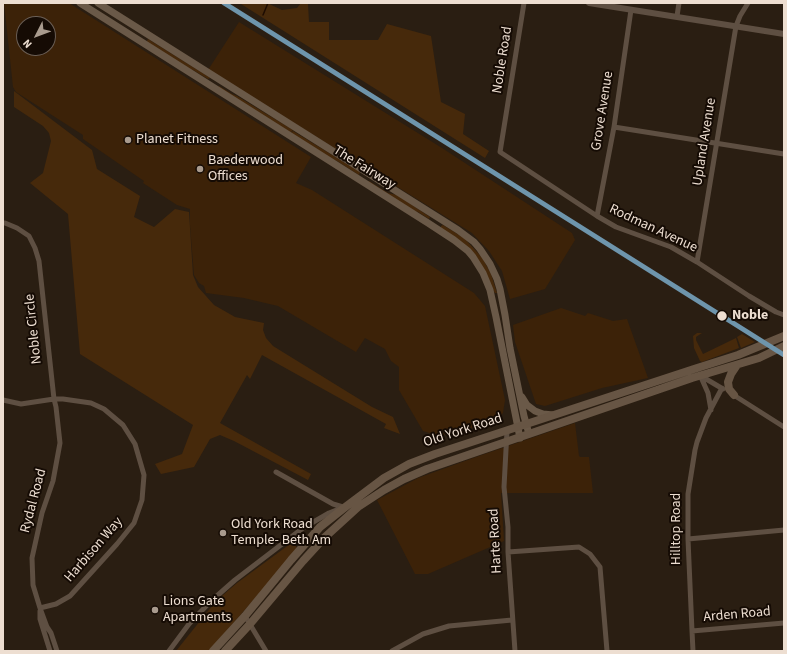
<!DOCTYPE html>
<style>
body{margin:0}
#map{position:relative;width:787px;height:654px;overflow:hidden;background:#2a1e12;font-family:"Source Sans 3",sans-serif}
canvas{display:block}
.frame{position:absolute;inset:0;border:4px solid #edded1;pointer-events:none}
.north{position:absolute;left:16px;top:16px;width:40px;height:40px;box-sizing:border-box;background:#150b04;border:1px solid #6b5f56;border-radius:50%;rotate:228deg;font-size:11px;font-weight:700;line-height:16px;text-align:center;color:#edded1}
.north::after{content:'';display:block;margin:auto;width:14px;height:18px;background:#a99b8e;clip-path:polygon(50% 0,100% 100%,50% 72%,0 100%)}
</style>
<div id="map">
<canvas width="787" height="654"></canvas>
<div class="frame"></div>
<div class="north">N</div>
</div>
<script>
const context = document.querySelector('canvas').getContext('2d');
context.lineJoin = 'round';
function fill(path, color) { context.fillStyle = color; context.fill(path, 'evenodd'); }
const shape = rows => new Path2D(rows.map(r => 'M' + r).join(''));
function strokePath(path, color, width, dash) { context.strokeStyle = color; context.lineWidth = width; context.lineCap = dash ? 'butt' : 'round'; context.setLineDash(dash || []); context.stroke(path); }
function write(font, color, halo, rows, align = 'center') {
  context.font = font + ' "Source Sans 3",sans-serif'; context.lineWidth = 4; context.setLineDash([]); context.textBaseline = 'middle'; context.strokeStyle = halo; context.fillStyle = color; for (const [text, x, y, turn = 0] of rows) {
    context.save(); context.translate(x, y); context.rotate((+turn || 0) * Math.PI / 180); context.textAlign = isNaN(turn) ? turn : align; if (halo) context.strokeText(text, 0, 0); context.fillText(text, 0, 0); context.restore();
  }
}
const built = shape([
 [4,3,69,3,311,157,296,183,312,190,474,293,485,306,505,400,503,413,495,422,439,436,423,431,399,390,399,367,391,361,385,349,365,338,356,352,278,306,244,298,206,293,204,286,199,283,194,275,190,225,190,209,177,205,143,183,144,181,83,139,83,135,16,92,13,87],
 [24,24,48,24,48,48,24,48],
 [239,22,442,148,572,233,575,240,545,289,510,299,502,271,489,251,472,233,208,70],
 [561,308,585,316,588,313,613,321,627,319,648,378,602,388,545,406,536,404,515,342,513,325],
 [575,423,579,456,580,457,589,457,593,493,501,493,504,541,428,574,415,574,377,500,418,478,476,457]
]);
const green = shape([
 [242,3,267,3,282,10,297,8,301,3,308,4,309,22,329,22,329,40,378,40,387,24,431,36,441,102,465,114,463,134,489,151,485,158,241,4],
 [148,39,209,77,210,78,208,79,193,70,187,69,146,43],
 [219,86,232,94,237,96,293,130,290,133,218,88],
 [14,91,92,150,97,169,140,196,134,217,154,227,175,209,189,212,193,275,198,287,214,305,235,317,264,323,263,330,266,338,273,346,372,407,393,417,400,434,384,428,386,424,262,355,250,379,247,375,220,423,311,474,308,480,234,441,220,435,210,439,194,467,161,474,155,464,182,454,193,425,80,354,68,214,30,183,43,173,51,141,49,133,43,126,14,107],
 [293,131,360,172,359,175,337,161,329,158,291,133],
 [369,181,388,193,397,195,430,217,429,219,418,212,411,210,367,183],
 [443,225,464,238,478,253,483,259,491,274,497,293,495,293,491,287,485,272,441,228,441,226],
 [697,333,702,333,696,337,696,340,703,354,736,338,739,348,702,362,700,361,694,348,693,336],
 [742,334,755,342,741,348,737,337],
 [290,544,293,544,295,545,297,548,296,551,209,651,176,651,212,606,223,595,237,583]
]);
const stream = shape([
 [263,15,268,3]
]);
const minor = shape([
 [524,3,500,152,597,216,616,227,671,247,697,262,749,296,776,312,784,315],
 [677,16,679,3],
 [614,127,784,154],
 [597,216,614,127,631,10],
 [3,223,5,223,17,228,29,236,35,248,39,261,54,399,56,407,60,443,53,481,42,513,32,558,33,585,40,608,47,627,51,633,57,651],
 [697,262,736,26,740,16,748,3],
 [700,375,708,393,711,410],
 [701,376,723,389],
 [732,394,784,427],
 [3,400,21,404,54,399,63,399,91,403,104,409,123,425,135,444,144,475,142,500,134,523,117,544,70,596,56,604,40,608],
 [507,431,504,487,508,527,508,552,515,651],
 [276,472,333,504,343,507],
 [688,539,784,530],
 [508,552,579,547,590,554,600,567,607,651],
 [40,611,40,619,50,651],
 [245,616,266,651],
 [692,631,784,623],
 [169,651,189,624,210,602,235,580,303,528,329,513,339,509],
 [392,651,423,634,449,626,512,620],
 [693,651,692,631,688,539,688,494,695,450,697,442,706,418,722,388]
]);
const tertiary = shape([
 [589,3,784,34]
]);
const secondary = shape([
 [80,3,428,223,454,240,468,251,473,257,483,273,490,290,496,317,520,438],
 [98,3,458,230,474,242,480,249,490,264,497,279,500,289,505,315,510,348,524,416,529,434],
 [522,397,527,405,535,411,543,414,553,415]
]);
const trunk = shape([
 [734,395,729,389,728,382,731,374,737,365],
 [213,651,245,616,291,560,320,527,344,508,384,478,409,464,435,454,694,369,738,355,784,336],
 [225,651,250,624,303,561,324,538,358,507,384,490,404,479,427,469,692,378,759,358,784,346]
]);
const rail1 = shape([
 [224,3,784,355]
]);
const markers = [
 [128,140,4,"#a99b8e"],
 [200,169,4,"#a99b8e"],
 [722,316,5.5,"#edded1"],
 [223,533,4,"#a99b8e"],
 [155,610,4,"#a99b8e"]
];
const streetNames = [
 ["Noble Road",503,60,-81],
 ["Grove Avenue",603,111,-81],
 ["Upland Avenue",705,142,-81],
 ["The Fairway",364,168,32],
 ["Rodman Avenue",653,229,25],
 ["Noble Circle",34,329,-96],
 ["Old York Road",463,431,-18],
 ["Rydal Road",34,501,-75],
 ["Hilltop Road",677,529,-90],
 ["Harte Road",496,541,-93],
 ["Harbison Way",94,550,-49],
 ["Arden Road",737,615,-5]
];
const poiNames = [
 ["Planet Fitness",136,140],
 ["Baederwood",208,161],
 ["Offices",208,177],
 ["Old York Road",231,525],
 ["Temple- Beth Am",231,541],
 ["Lions Gate",163,602],
 ["Apartments",163,618]
];
const stopNames = [
 ["Noble",732,316]
];
fill(built, '#3c2208');
fill(green, '#46290b');
strokePath(stream, '#1e0c02', 1.5);
strokePath(minor, '#5e4f42', 5);
strokePath(tertiary, '#5e4f42', 6);
strokePath(secondary, '#6a5948', 7);
strokePath(trunk, '#675544', 8);
strokePath(rail1, '#6e95ac', 5);
for (const [x, y, r, color] of markers) { const dot = new Path2D(); dot.arc(x, y, r, 0, 2 * Math.PI); context.fillStyle = color; context.fill(dot); strokePath(dot, '#150b04', 1.5); }
write('14px', '#edded1', '#150b04', streetNames);
write('14px', '#edded1', '#150b04', poiNames, 'left');
write('bold 14px', '#edded1', '#150b04', stopNames, 'left');
</script>
